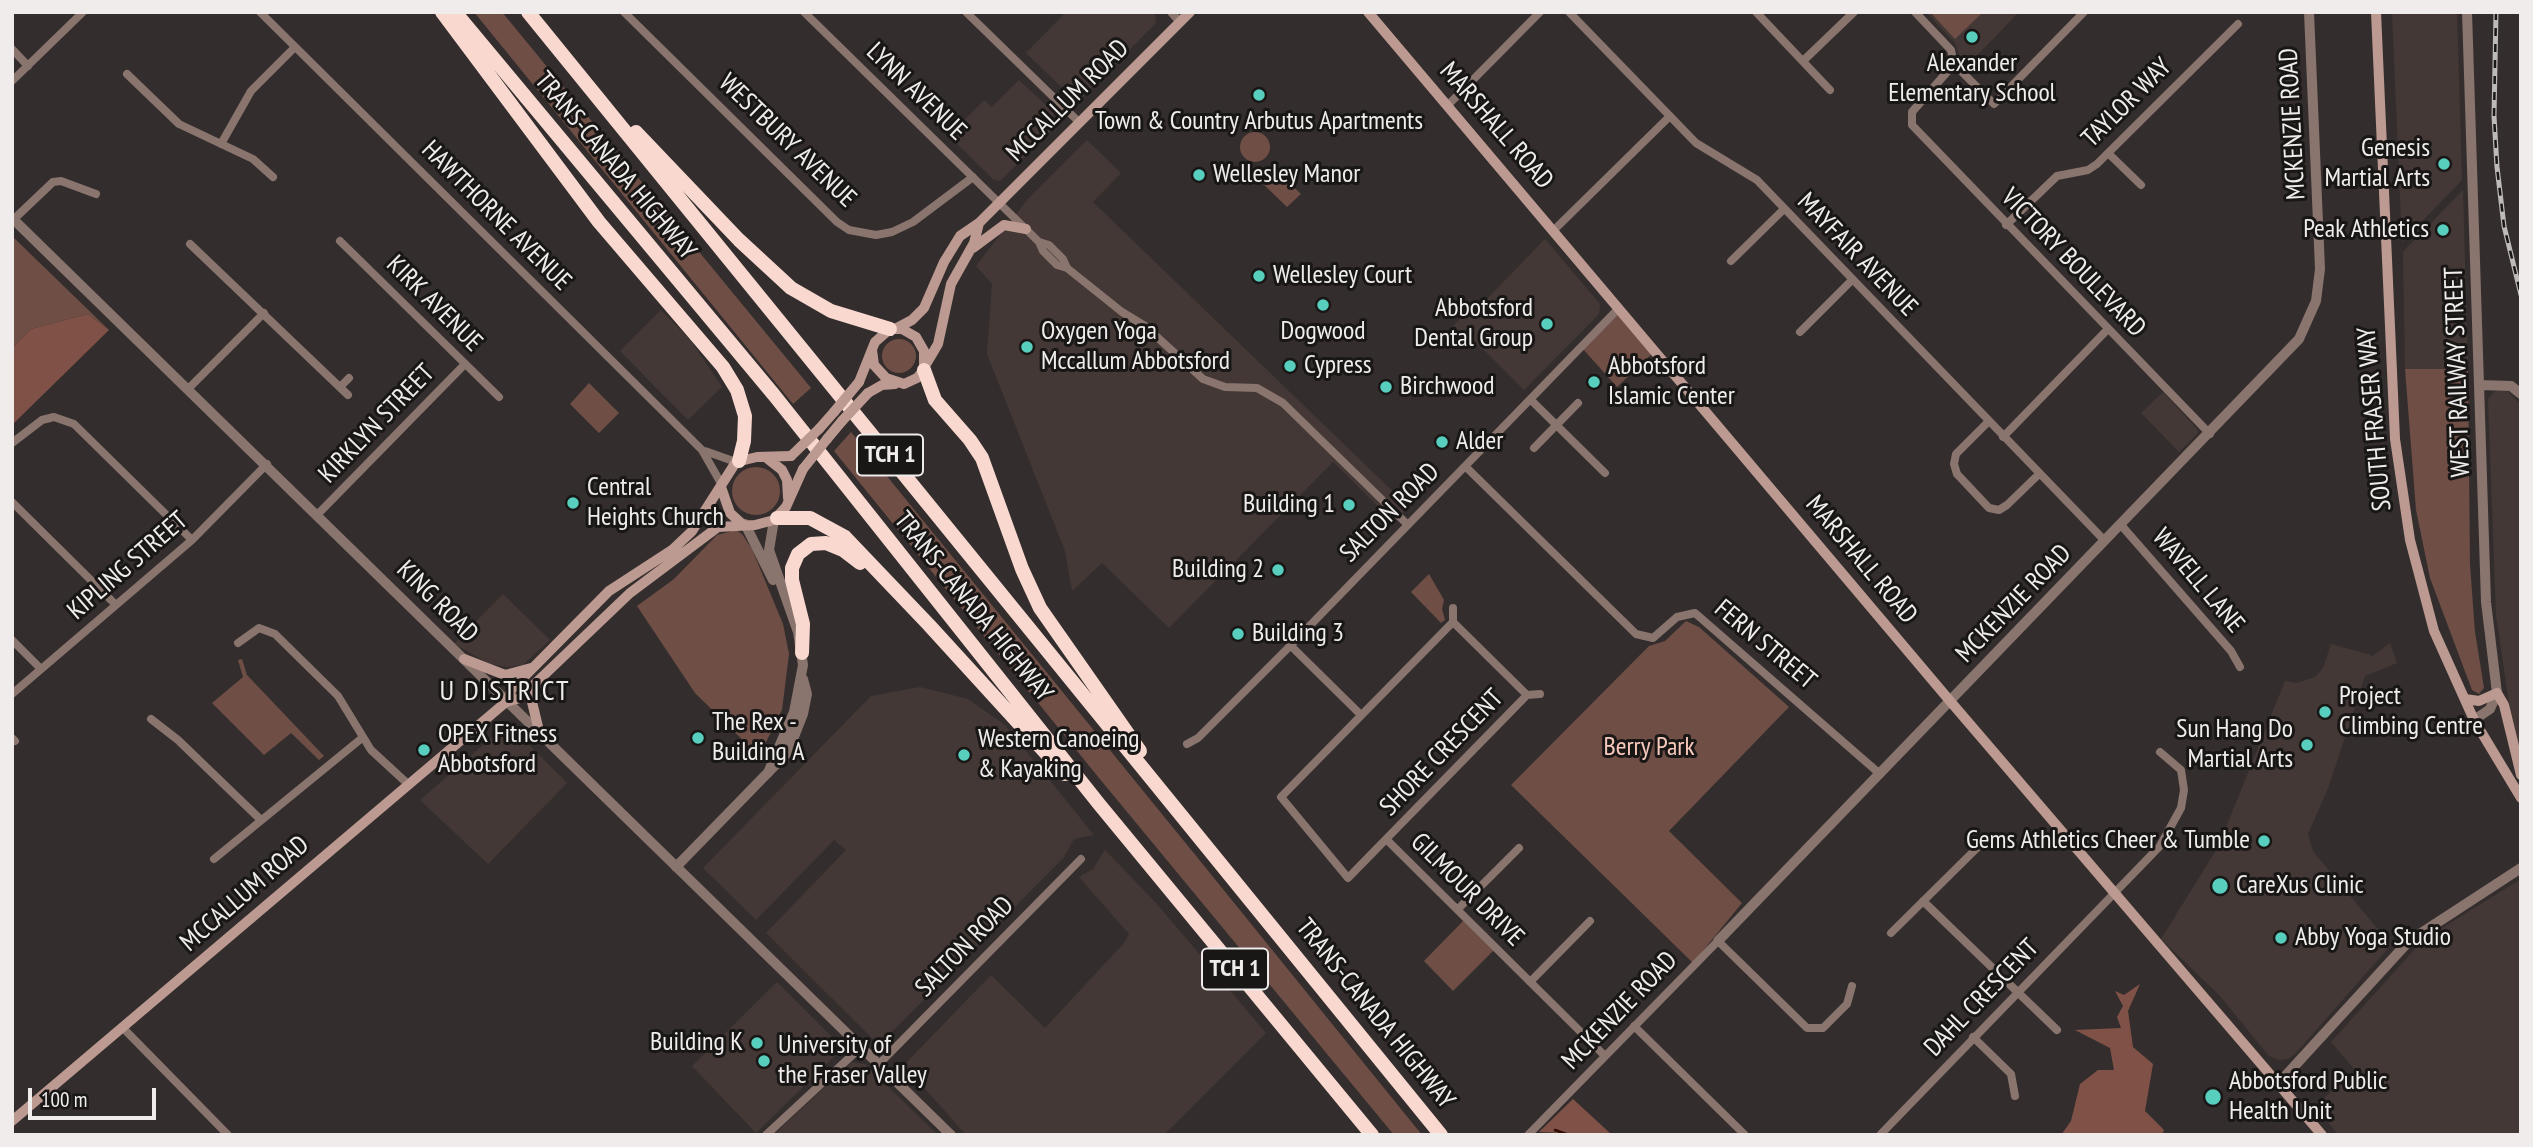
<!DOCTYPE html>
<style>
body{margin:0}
#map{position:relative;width:2533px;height:1147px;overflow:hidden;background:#332e2d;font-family:"PT Sans Narrow",sans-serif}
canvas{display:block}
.frame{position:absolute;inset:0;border:14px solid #efeceb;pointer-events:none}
.scale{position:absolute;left:28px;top:1088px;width:128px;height:32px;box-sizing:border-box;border:4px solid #efeceb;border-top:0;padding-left:9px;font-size:21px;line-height:24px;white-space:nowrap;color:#efeceb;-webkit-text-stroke:5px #191716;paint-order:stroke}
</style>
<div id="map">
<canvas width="2533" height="1147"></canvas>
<div class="frame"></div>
<div class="scale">100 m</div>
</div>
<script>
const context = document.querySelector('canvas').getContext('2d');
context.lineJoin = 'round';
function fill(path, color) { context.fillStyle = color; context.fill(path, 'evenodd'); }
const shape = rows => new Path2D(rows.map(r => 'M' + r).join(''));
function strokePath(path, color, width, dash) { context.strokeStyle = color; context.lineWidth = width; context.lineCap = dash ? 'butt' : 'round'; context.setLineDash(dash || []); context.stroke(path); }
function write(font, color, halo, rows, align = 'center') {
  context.font = font + ' "PT Sans Narrow",sans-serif'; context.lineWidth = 6; context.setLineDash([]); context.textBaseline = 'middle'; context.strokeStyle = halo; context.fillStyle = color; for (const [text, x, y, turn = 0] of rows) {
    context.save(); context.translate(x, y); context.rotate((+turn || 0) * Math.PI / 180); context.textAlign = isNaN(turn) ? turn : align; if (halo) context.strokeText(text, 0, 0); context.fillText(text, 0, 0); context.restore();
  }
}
const built = shape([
 [1066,12,1155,12,1156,23,1080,100,1075,100,1026,53],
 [1926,12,2019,12,1964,69,1955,43],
 [2392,12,2457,12,2462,180,2402,242],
 [1019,80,1053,112,1055,127,1000,181,993,179,949,136,984,100,992,107],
 [1087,140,1121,173,1093,202,1409,507,1394,522,1333,462,1169,628,1102,563,1072,591,1065,551,987,354,992,284,976,266,1027,200],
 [2463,190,2468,369,2405,369,2403,252],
 [1545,239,1600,304,1599,314,1524,390,1485,351,1452,327,1476,303,1483,303],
 [661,310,691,341,722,387,688,420,620,351],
 [2505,389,2521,405,2521,759,2514,737,2496,615,2488,399,2495,391],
 [2163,392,2197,429,2198,433,2179,452,2141,413],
 [503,594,550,640,523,665,507,667,490,664,454,644],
 [2390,643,2397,663,2365,676,2329,786,2308,834,2313,851,2391,945,2296,1053,2288,1059,2280,1060,2269,1056,2219,995,2161,939,2218,847,2285,681,2296,683,2315,677,2323,668,2331,644,2371,655,2371,657],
 [920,687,968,699,1005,725,1094,835,1074,839,1064,857,883,1041,877,1043,766,933,846,850,834,840,756,920,703,868,871,696],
 [513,729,567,783,488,864,420,800,498,732],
 [1105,850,1157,904,1266,1033,1164,1135,966,1135,904,1065,991,975,1045,1028,1124,943,1129,934,1079,877,1093,869],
 [2521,879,2521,1135,2338,1135,2315,1106,2355,1070,2331,1042,2423,940],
 [777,982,840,1045,841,1050,756,1133,692,1066],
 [852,1062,865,1064,938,1135,773,1135]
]);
const green = shape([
 [474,12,502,12,811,388,793,404],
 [1930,12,1983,12,1955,39],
 '1240 147a15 15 0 1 1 30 0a15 15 0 1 1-30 0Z',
 [1272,166,1301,194,1287,207,1259,180],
 [12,236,109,330,88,314,31,329,12,348],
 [1619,311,1654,352,1617,387,1583,349],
 '882 356a17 17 0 1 1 34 0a17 17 0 1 1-34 0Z',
 [2405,369,2468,369,2470,565,2475,632,2484,688,2479,694,2472,690,2430,578,2416,510],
 [589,383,619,413,599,433,570,404],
 [851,432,1201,862,1422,1135,1394,1135,1099,778,834,451],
 '732 491a24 24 0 1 1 48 0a24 24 0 1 1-48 0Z',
 [736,530,742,534,752,549,783,624,789,654,782,710,759,756,695,693,637,606,674,579,717,535],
 [1429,574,1444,600,1442,609,1445,620,1441,623,1411,592],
 [1686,621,1699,627,1789,707,1669,831,1742,903,1693,963,1511,785,1649,646,1665,641],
 [242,659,247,675,324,756,319,760,291,733,264,755,212,703,243,677,238,660],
 [1465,919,1495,949,1453,991,1424,961]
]);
const forest = shape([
 [88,314,109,330,12,425,12,348,31,329],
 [2140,984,2128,1011,2133,1047,2153,1064,2145,1111,2164,1130,2162,1135,2061,1135,2071,1121,2080,1084,2098,1070,2114,1070,2110,1048,2075,1030,2121,1028,2117,1017,2123,1006,2115,991,2124,995],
 [1573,1099,1612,1135,1539,1132]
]);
const stream = shape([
 [1555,1130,1569,1135]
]);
const minor = shape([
 [260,12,702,450,722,485],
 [624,12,837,222,849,230,876,235,892,232,913,222,973,177],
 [804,12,1039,242,1049,245,1063,259,1067,268],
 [966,12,1080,123],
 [1171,12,1180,22],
 [1569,12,1696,143,1757,180,2105,541],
 [1756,12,1830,90],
 [1915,12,1951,50,1954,64,1912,112,1912,125,2210,434],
 [12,49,28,66],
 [1803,61,1854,12],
 [1954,64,1994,104,2084,12],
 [127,74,179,124,253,159,273,177],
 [12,81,83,12],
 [1448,105,1540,12],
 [221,144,251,91,295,47],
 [2108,153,2141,185],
 [14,219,53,182,61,181,96,194],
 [2006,225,2057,176,2088,170,2097,164,2238,24],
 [1554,230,1670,116],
 [340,241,499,397],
 [1039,242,1043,251,1057,265,1067,268,1122,312,1145,326,1203,379,1225,387,1257,388,1283,403,1408,525],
 [190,244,348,395],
 [1731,261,1784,209],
 [1800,332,1852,280],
 [340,387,349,378],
 [189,388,264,313],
 [1531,400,1605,473],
 [1988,422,1956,454,1954,464,1957,474,1989,508,1999,510,2007,505,2039,474],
 [2003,437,2107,330],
 [12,443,42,420,54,417,74,424,192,540],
 [1534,448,1578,403],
 [705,451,736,462],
 [1466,467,1636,634,1653,638,1677,617,1695,613,1880,774],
 [12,502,116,605],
 [318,514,465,364],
 [2121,525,2231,651,2240,667],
 [1453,622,1527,695,1348,878,1281,797,1453,622,1453,608],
 [12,640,41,669],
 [238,643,259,628,275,634,338,696,371,750,409,785],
 [1290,645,1361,715],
 [12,694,192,540,267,464],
 [1527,695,1540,694],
 [151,719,178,740,261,820],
 [12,738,15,741],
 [1187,744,1198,738,1292,644,1619,308],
 [1387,840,1605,1056],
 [214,859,362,738],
 [1923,901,2057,1030],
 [1458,909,1519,848],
 [1891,933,1985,840],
 [1530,982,1590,921],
 [1634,1026,1745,1135],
 [123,1028,228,1135],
 [1973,1037,2011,1074,2015,1096],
 [879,1064,1081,859],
 [766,1135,861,1047],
 [1528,1135,1718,941,1807,1028,1823,1028,1847,1004,1852,986],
 [1880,1135,2160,846,2181,808,2184,790,2181,770,2160,752]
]);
const tertiary = shape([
 [2467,12,2486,602,2497,693,2490,709,2474,720],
 [12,218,951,1135],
 [2479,385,2511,386,2521,394],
 [745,524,773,580],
 [768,773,794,712,803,665,798,632,769,550,774,520],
 [676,867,788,752,803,714,807,694,803,679],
 [1718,941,2299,339,2316,301,2320,269,2309,12],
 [2278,1084,2409,941,2521,868]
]);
const secondary = shape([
 [1368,12,1950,701,2322,1135],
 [2376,12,2395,439,2410,540,2434,631,2474,720,2521,798],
 [973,248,1004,225,1026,229],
 [895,329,912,320,924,308,944,262,960,236,979,223,1190,12],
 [925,366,938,344,951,284,974,243,979,223],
 [859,382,875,342,890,329,902,329,916,337,924,351,924,370,917,378,904,384,886,378,874,365,872,350],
 [868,393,882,385,895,384],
 [819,429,834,412],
 [827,439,842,421],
 [768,459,782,470,787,480,788,498],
 [721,487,730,513,742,524],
 [464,659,505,675,531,668],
 [2465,699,2479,701,2497,693,2504,705,2521,775],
 [506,702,512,689,609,591,672,550,692,531,736,462,757,457,791,456],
 [540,735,532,702,542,682],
 [12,1121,506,702,520,698,630,593,718,527,755,525,774,520,786,507,803,469]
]);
const motorway = shape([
 [442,12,599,222,723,367,737,390,745,416,744,441,739,461],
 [455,12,774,395,1099,804,1372,1135],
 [528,12,1441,1135],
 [636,132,739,240,791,288,831,311,890,329],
 [924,370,935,400,970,440,982,458,1022,569,1040,608,1140,751],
 [777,518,810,518,845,537,929,625,1065,774],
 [802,653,803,624,792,580,792,568,798,554,811,544,826,543,843,550,860,563]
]);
const rail = shape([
 [2496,12,2494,116,2497,167,2504,226,2521,295]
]);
const secondaryBridge = shape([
 [834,412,859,382],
 [842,421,868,393],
 [791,456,819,429],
 [803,469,827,439]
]);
const markers = [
 [1972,37,7,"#58cebf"],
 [1259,95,7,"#58cebf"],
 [2444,164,7,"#58cebf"],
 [1199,175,7,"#58cebf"],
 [2443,230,7,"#58cebf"],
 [1259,276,7,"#58cebf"],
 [1323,305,7,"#58cebf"],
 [1547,324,7,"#58cebf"],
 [1027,347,7,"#58cebf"],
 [1290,366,7,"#58cebf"],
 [1594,382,7,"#58cebf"],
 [1386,387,7,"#58cebf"],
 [1442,442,7,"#58cebf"],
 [573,503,7,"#58cebf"],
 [1349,505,7,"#58cebf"],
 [1278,570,7,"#58cebf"],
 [1238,634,7,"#58cebf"],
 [2325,712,7,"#58cebf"],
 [698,738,7,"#58cebf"],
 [2307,745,7,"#58cebf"],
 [424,750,7,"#58cebf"],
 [964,755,7,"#58cebf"],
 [2264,841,7,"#58cebf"],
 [2220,886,9,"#58cebf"],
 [2281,938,7,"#58cebf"],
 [757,1043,7,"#58cebf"],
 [764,1061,7,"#58cebf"],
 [2213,1097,9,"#58cebf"]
];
const shields = [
 [890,455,66],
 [1235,969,66]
];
const shieldNames = [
 ["TCH 1",890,455],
 ["TCH 1",1235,969]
];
const poiNames = [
 ["Alexander",1972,64,"center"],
 ["Elementary School",1972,94,"center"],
 ["Town & Country Arbutus Apartments",1259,122,"center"],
 ["Genesis",2430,149,"right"],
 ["Martial Arts",2430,179,"right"],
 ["Wellesley Manor",1213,175],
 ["Peak Athletics",2429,230,"right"],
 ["Wellesley Court",1273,276],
 ["Abbotsford",1533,309,"right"],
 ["Dental Group",1533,339,"right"],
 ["Oxygen Yoga",1041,332],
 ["Mccallum Abbotsford",1041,362],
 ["Dogwood",1323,332,"center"],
 ["Cypress",1304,366],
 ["Abbotsford",1608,367],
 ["Islamic Center",1608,397],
 ["Birchwood",1400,387],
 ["Alder",1456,442],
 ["Central",587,488],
 ["Heights Church",587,518],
 ["Building 1",1335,505,"right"],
 ["Building 2",1264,570,"right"],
 ["Building 3",1252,634],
 ["Project",2339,697],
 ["Climbing Centre",2339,727],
 ["The Rex -",712,723],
 ["Building A",712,753],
 ["Sun Hang Do",2293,730,"right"],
 ["Martial Arts",2293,760,"right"],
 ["OPEX Fitness",438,735],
 ["Abbotsford",438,765],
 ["Western Canoeing",978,740],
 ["& Kayaking",978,770],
 ["Gems Athletics Cheer & Tumble",2250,841,"right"],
 ["CareXus Clinic",2236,886],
 ["Abby Yoga Studio",2295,938],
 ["Building K",743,1043,"right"],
 ["University of",778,1046],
 ["the Fraser Valley",778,1076],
 ["Abbotsford Public",2229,1082],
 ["Health Unit",2229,1112]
];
const streetNames = [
 ["LYNN AVENUE",916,92,44],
 ["MCCALLUM ROAD",1068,101,-45],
 ["TAYLOR WAY",2127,103,-45],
 ["MCKENZIE ROAD",2293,124,-93],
 ["MARSHALL ROAD",1496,126,49],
 ["WESTBURY AVENUE",787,141,44],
 ["TRANS-CANADA HIGHWAY",615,166,50],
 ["HAWTHORNE AVENUE",496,216,45],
 ["MAYFAIR AVENUE",1857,255,46],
 ["VICTORY BOULEVARD",2073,263,46],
 ["KIRK AVENUE",434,304,45],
 ["WEST RAILWAY STREET",2458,372,-92],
 ["SOUTH FRASER WAY",2375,419,-95],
 ["KIRKLYN STREET",377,424,-46],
 ["SALTON ROAD",1390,513,-45],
 ["MARSHALL ROAD",1861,560,50],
 ["KIPLING STREET",128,566,-41],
 ["WAVELL LANE",2198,581,50],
 ["KING ROAD",437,602,45],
 ["MCKENZIE ROAD",2014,604,-46],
 ["TRANS-CANADA HIGHWAY",973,607,51],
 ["FERN STREET",1765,645,40],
 ["SHORE CRESCENT",1442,753,-46],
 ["GILMOUR DRIVE",1467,890,45],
 ["MCCALLUM ROAD",245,894,-41],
 ["SALTON ROAD",965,947,-46],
 ["DAHL CRESCENT",1982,998,-46],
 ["MCKENZIE ROAD",1620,1011,-46],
 ["TRANS-CANADA HIGHWAY",1375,1014,51]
];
const parkNames = [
 ["Berry Park",1649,748]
];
const neighbourhoodNames = [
 ["U DISTRICT",505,692]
];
fill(built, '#433835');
fill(green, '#6f4e46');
fill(forest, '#805247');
strokePath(stream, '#310c04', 2.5);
strokePath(minor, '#89746e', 8);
strokePath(tertiary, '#89746e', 10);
strokePath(secondary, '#bc9a91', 10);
strokePath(motorway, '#f9d8d0', 14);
strokePath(rail, '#bebab9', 5);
strokePath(rail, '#191716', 2.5, [8]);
strokePath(secondaryBridge, '#bc9a91', 10);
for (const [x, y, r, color] of markers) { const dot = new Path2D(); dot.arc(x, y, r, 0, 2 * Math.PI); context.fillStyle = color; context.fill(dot); strokePath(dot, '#191716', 2.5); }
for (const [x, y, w] of shields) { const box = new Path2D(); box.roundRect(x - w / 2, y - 20.5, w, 41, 5); context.fillStyle = '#191716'; context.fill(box); strokePath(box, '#efeceb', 2); }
write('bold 24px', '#efeceb', null, shieldNames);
write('26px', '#efeceb', '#191716', poiNames, 'left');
write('26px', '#efeceb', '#191716', streetNames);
write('26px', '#f8c9bd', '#191716', parkNames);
context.letterSpacing = '2px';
write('28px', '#efeceb', '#191716', neighbourhoodNames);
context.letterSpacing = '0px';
</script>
